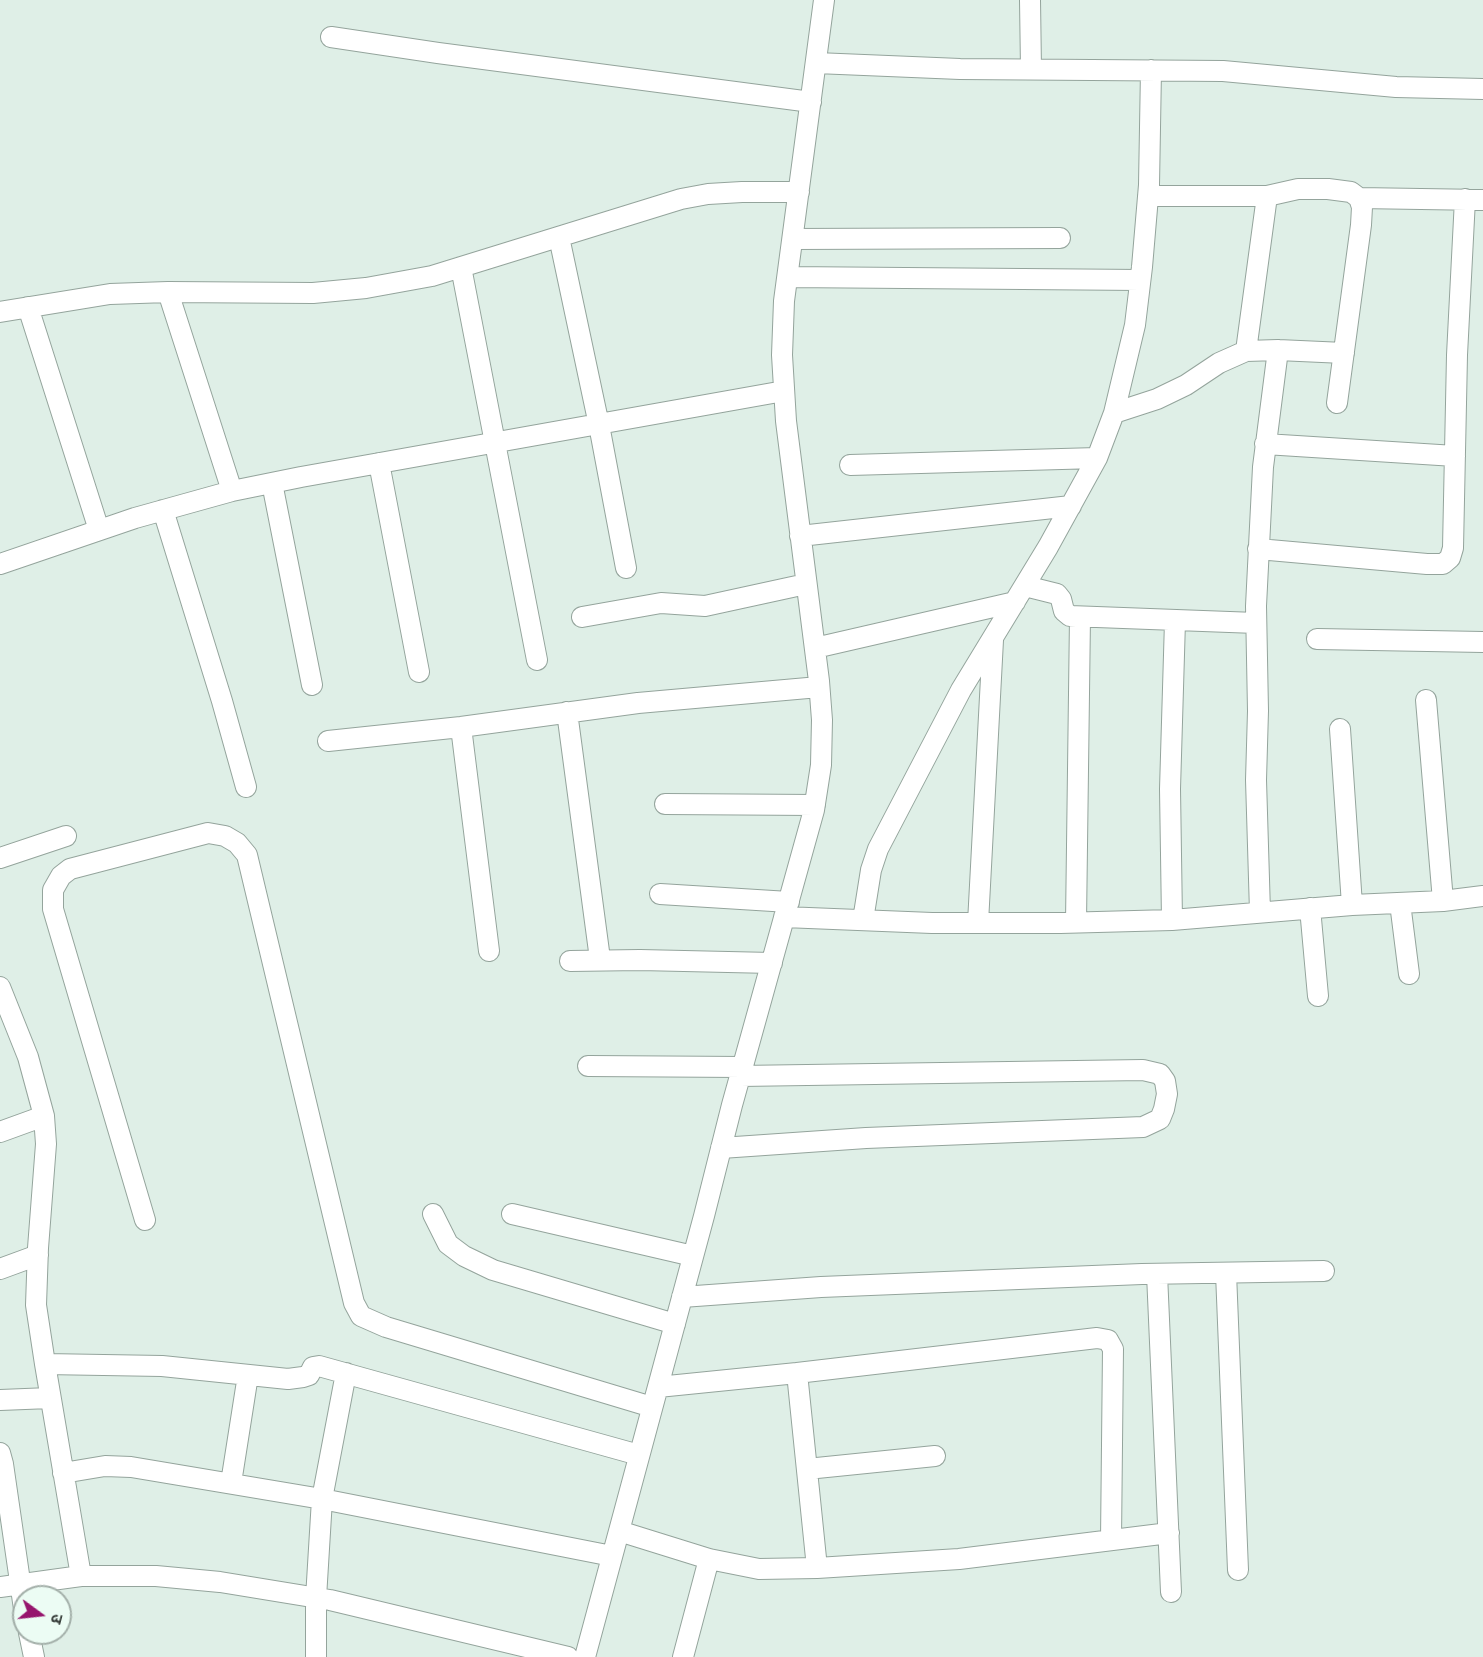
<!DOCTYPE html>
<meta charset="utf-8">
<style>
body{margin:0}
#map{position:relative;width:1483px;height:1657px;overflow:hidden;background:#dfefe7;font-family:Inter,"Noto Sans Devanagari",sans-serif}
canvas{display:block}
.north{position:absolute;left:12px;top:1585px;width:60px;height:60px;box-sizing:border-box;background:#ecfcf4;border:2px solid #a3afa9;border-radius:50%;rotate:105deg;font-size:16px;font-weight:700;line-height:24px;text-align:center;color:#363c39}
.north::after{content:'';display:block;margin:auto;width:21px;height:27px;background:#96156d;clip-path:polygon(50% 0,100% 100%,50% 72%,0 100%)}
</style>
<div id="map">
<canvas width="1483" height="1657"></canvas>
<div class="north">उ</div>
</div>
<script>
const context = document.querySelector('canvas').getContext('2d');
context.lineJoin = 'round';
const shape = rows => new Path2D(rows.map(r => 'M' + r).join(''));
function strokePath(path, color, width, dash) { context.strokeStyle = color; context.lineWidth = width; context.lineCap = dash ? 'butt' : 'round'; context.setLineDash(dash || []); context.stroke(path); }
const minor = shape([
 [1030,0,1031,69],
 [331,37,438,53,811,102],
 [816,63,960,69,1223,71,1396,87,1483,89],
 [1148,196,1267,196,1298,189,1328,189,1351,192,1359,198,1362,207,1361,225,1337,403],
 [1359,198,1483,200],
 [559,237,599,425,626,568],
 [793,239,1060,238],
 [461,267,537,660],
 [788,277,1140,280],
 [168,292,232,491],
 [28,307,99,530],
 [0,312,110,294,168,292,313,293,366,288,432,276,681,199,708,194,742,192,799,192],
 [1246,351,1267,196],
 [1114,413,1157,399,1186,385,1219,363,1246,351,1278,350,1344,353],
 [1265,444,1455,456],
 [379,463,419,672],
 [850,465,1097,458],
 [272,483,312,685],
 [163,510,222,701,246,787],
 [800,536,1071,506],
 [1258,549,1427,564,1443,564,1450,558,1453,548,1457,355,1465,199],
 [0,564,135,518,232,491,301,477,784,391],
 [1025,586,1057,594,1061,599,1064,611,1070,616,1256,623],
 [582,617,661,603,705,606,806,584],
 [1317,639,1483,642],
 [815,648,1015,602],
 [1426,700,1443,901],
 [567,712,600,959],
 [461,727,489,951],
 [1340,729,1352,905],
 [328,741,461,727,638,703,819,687],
 [665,804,815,805],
 [0,858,66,836],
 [660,894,789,902],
 [1400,903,1409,974],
 [1310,908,1318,996],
 [1260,912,1256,780,1258,711,1256,606,1263,467,1278,350],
 [784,917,932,923,1060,923,1172,920,1352,905,1443,901,1483,896],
 [863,920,871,870,878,849,961,690,1048,547,1097,458,1114,413,1135,325,1142,267,1149,185,1151,70],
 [1172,920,1170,789,1175,621],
 [1076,922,1080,617],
 [978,923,993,640],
 [570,961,640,960,772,963],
 [0,987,28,1057,44,1116,46,1144,38,1248,36,1305,45,1364,81,1576],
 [588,1066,743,1067],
 [0,1132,44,1116],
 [721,1148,866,1138,1143,1127,1160,1119,1164,1109,1167,1094,1165,1081,1160,1074,1143,1070,740,1076],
 [433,1214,448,1244,464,1256,493,1270,675,1324],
 [512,1214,693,1256],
 [145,1220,53,909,53,890,61,876,70,869,208,833,225,836,237,843,247,855,354,1303,361,1316,386,1327,652,1407],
 [0,1269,38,1255],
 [1226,1273,1238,1570],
 [1157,1274,1171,1592],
 [682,1297,821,1287,1142,1274,1324,1271],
 [45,1364,162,1366,288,1379,303,1377,309,1375,313,1367,319,1366,639,1455],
 [797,1373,817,1568],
 [658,1387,797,1373,1097,1338,1108,1340,1113,1349,1111,1540],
 [0,1400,50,1398],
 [0,1453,3,1464,24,1609],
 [807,1469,935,1456],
 [63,1473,105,1466,131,1467,322,1499,612,1556],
 [231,1483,248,1375],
 [619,1531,709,1559,759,1569,817,1568,959,1559,1169,1533],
 [0,1587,81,1576,156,1576,220,1582,330,1600,568,1657],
 [29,1633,34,1657],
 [316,1657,316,1598,322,1499,346,1373],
 [585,1657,704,1216,732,1105,814,810,821,765,822,720,819,681,786,421,782,355,784,301,824,0],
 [683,1657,709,1559]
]);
strokePath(minor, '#94a49c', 22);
strokePath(minor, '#fff', 20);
</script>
